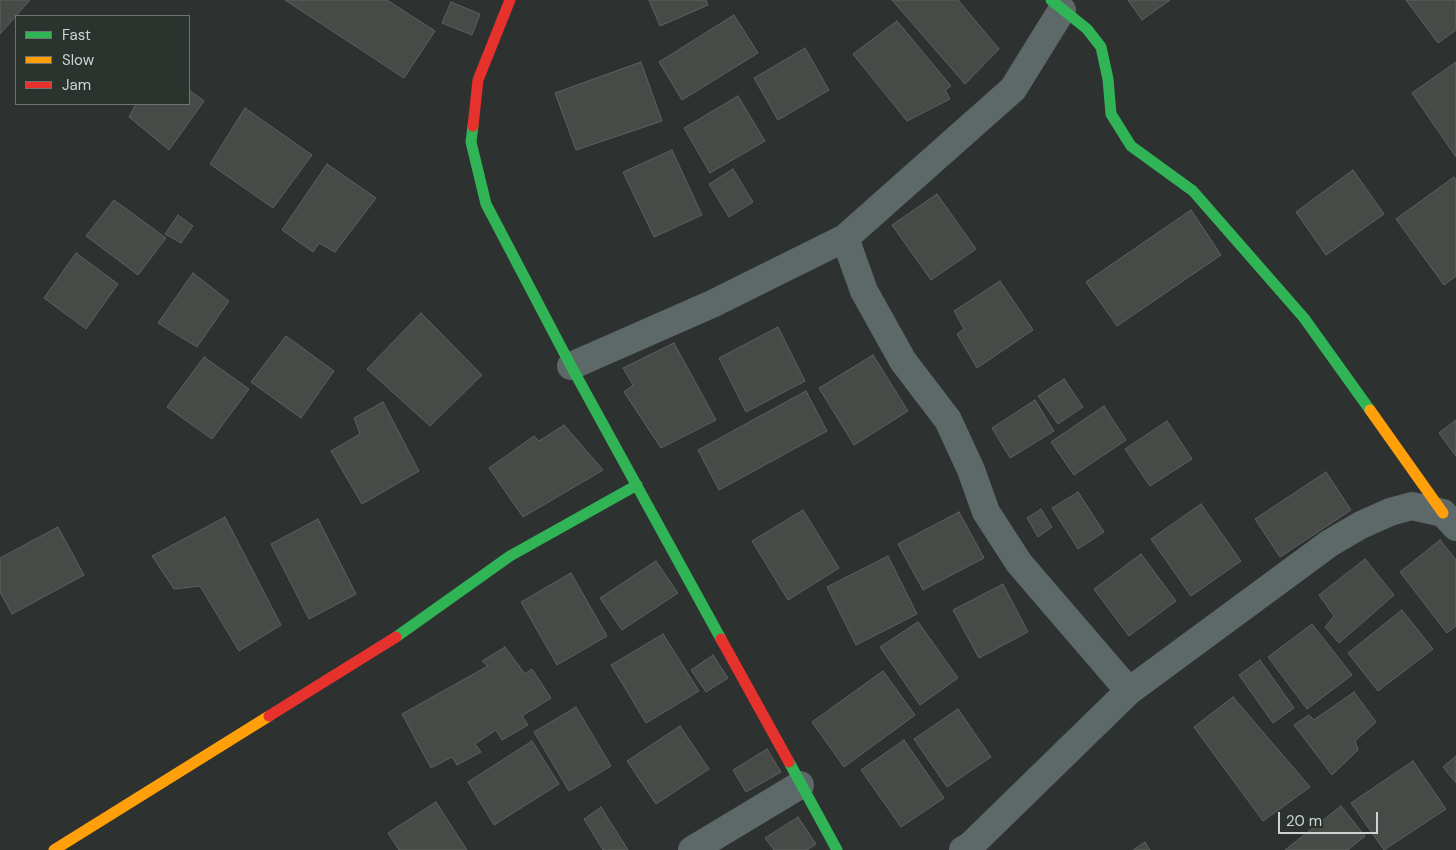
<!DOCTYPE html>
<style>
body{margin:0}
#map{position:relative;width:1456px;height:850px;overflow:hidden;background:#2d312f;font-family:"DM Sans",sans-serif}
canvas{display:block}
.legend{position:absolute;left:15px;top:15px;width:175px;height:90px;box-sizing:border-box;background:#2b332f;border:1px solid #6d7370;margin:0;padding:6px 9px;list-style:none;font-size:15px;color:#cfd4d2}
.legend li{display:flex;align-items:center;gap:10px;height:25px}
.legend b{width:25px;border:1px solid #6d7370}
.scale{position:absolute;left:1278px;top:812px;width:100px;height:22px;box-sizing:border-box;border:2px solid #cfd4d2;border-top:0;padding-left:6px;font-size:15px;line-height:18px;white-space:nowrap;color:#cfd4d2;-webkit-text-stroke:4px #2b332f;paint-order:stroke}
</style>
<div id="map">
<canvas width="1456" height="850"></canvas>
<ul class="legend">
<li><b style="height:6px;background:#30b455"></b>Fast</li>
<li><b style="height:6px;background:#ff9f0a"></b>Slow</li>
<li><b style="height:6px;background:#e5322d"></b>Jam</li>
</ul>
<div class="scale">20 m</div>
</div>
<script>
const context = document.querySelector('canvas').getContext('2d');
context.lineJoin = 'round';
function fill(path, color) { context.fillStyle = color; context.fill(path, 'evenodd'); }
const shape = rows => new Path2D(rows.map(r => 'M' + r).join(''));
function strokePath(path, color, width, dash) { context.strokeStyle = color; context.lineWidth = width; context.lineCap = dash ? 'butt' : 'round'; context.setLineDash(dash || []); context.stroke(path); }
const building = shape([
 [0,0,30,0,0,34,0,0],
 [285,0,387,0,435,31,404,78,285,0],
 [649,0,706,0,708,5,660,26,649,0],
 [892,0,958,0,999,49,965,84,892,0],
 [1128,0,1170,0,1142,20,1128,0],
 [1406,0,1456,0,1456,30,1438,43,1406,0],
 [451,2,480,14,472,35,442,23,451,2],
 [734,15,758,53,682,100,659,62,734,15],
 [897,21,951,86,945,90,950,99,907,121,853,54,897,21],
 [805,48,829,90,778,120,754,78,805,48],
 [641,62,662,121,576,150,555,93,641,62],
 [1456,62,1456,157,1412,93,1456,62],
 [189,90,204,101,169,150,129,117,136,104,189,104,189,90],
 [738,96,765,141,710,173,684,128,738,96],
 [245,108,312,155,273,208,210,164,245,108],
 [672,150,702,215,654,237,623,172,672,150],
 [327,164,376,198,335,252,319,243,313,252,282,230,327,164],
 [733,169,753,202,729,217,709,184,733,169],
 [1353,170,1384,214,1326,255,1296,212,1353,170],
 [1454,177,1456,180,1456,276,1444,285,1396,219,1454,177],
 [937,194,976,249,931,280,892,225,937,194],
 [114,200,166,238,138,275,86,236,114,200],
 [1191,210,1221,255,1117,326,1086,282,1191,210],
 [178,215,193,226,181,243,165,234,178,215],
 [76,253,118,284,86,329,44,298,76,253],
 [193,273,229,301,197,347,158,323,193,273],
 [1000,281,1033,330,977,368,957,334,964,329,954,311,1000,281],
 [421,313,482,375,430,426,367,369,421,313],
 [778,327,805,381,746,412,719,358,778,327],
 [286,336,334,371,301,418,251,382,286,336],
 [674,343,716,420,661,448,624,392,633,385,623,368,674,343],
 [873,355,908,411,854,445,819,388,873,355],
 [204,357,249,389,212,439,167,407,204,357],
 [1064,379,1083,407,1058,424,1038,396,1064,379],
 [806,391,827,431,719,490,698,450,806,391],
 [1035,400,1054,431,1010,458,992,428,1035,400],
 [383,402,419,471,362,504,331,451,360,434,354,418,383,402],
 [1104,406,1126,440,1074,475,1051,442,1104,406],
 [1456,420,1456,456,1439,433,1456,420],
 [1167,421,1192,459,1150,486,1125,449,1167,421],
 [564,425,603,470,523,517,489,468,534,436,539,441,564,425],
 [1326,472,1351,510,1280,557,1255,519,1326,472],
 [1078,492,1104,532,1078,549,1052,508,1078,492],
 [1201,504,1241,561,1191,596,1151,539,1201,504],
 [1041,509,1052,527,1038,537,1027,518,1041,509],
 [803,510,839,568,788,600,752,541,803,510],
 [959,512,984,558,923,590,898,544,959,512],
 [225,517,281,625,239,651,200,586,174,589,152,556,225,517],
 [318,519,356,594,309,619,271,544,318,519],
 [58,527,84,575,12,614,0,592,0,558,58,527],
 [1440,540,1456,560,1456,626,1447,633,1400,572,1440,540],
 [1141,554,1176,601,1129,636,1094,589,1141,554],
 [888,556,917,614,856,645,827,587,888,556],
 [1365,559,1394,595,1339,643,1325,627,1334,616,1319,595,1365,559],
 [656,561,678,593,622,630,600,598,656,561],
 [571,573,607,636,557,665,521,602,571,573],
 [1003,584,1028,632,979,658,953,610,1003,584],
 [1402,610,1433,649,1378,691,1348,653,1402,610],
 [918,622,958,678,920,705,880,647,918,622],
 [1312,624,1352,675,1307,709,1268,657,1312,624],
 [663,634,699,691,646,723,611,665,663,634],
 [505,647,525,674,532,669,551,698,522,716,528,725,502,740,496,730,475,744,481,752,457,765,452,757,431,768,402,714,488,666,482,661,505,647],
 [713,655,728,678,706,692,691,670,713,655],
 [1260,660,1294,708,1273,723,1239,675,1260,660],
 [883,671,915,715,844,767,812,722,883,671],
 [1354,692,1376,722,1355,741,1358,750,1332,775,1294,725,1309,715,1314,720,1354,692],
 [1233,697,1310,787,1263,821,1194,727,1233,697],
 [576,707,611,766,569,791,534,732,576,707],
 [958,709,991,757,947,787,914,739,958,709],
 [680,726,709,769,656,804,627,761,680,726],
 [904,740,944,798,901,827,861,770,904,740],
 [532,741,559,784,494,825,468,782,532,741],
 [767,749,781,772,746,792,733,770,767,749],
 [1456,756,1456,783,1443,767,1456,756],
 [1413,761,1446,809,1384,850,1351,803,1413,761],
 [436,802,467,850,399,850,388,833,436,802],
 [1341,806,1365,836,1348,850,1285,850,1341,806],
 [601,807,628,850,603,850,584,819,601,807],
 [798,817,816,844,807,850,774,850,765,838,798,817],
 [1145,842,1150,850,1133,850,1145,842]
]);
const street = shape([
 [845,238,864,291,903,361,948,420,971,470,986,512,1019,563,1129,691],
 [571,366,712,304,845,238,1013,89,1062,10],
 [692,850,800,785],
 [963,850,970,846,1129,691,1330,543,1361,525,1390,512,1412,506,1443,513,1456,527]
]);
const fast = shape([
 [1051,0,1087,29,1101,47,1108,79,1111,114,1131,146,1193,191,1304,318,1370,410],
 [473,126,471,142,486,204,571,366,721,639],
 [396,637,510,556,637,485],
 [789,762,837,850]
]);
const slow = shape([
 [1370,410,1443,513],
 [54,850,269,716]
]);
const jam = shape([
 [473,126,478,80,510,0],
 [721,639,789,762],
 [269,716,396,637]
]);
fill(building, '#474a47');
strokePath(building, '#5e625f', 1);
strokePath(street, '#5d6968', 28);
strokePath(fast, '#30b455', 11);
strokePath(slow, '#ff9f0a', 11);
strokePath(jam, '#e5322d', 11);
</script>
